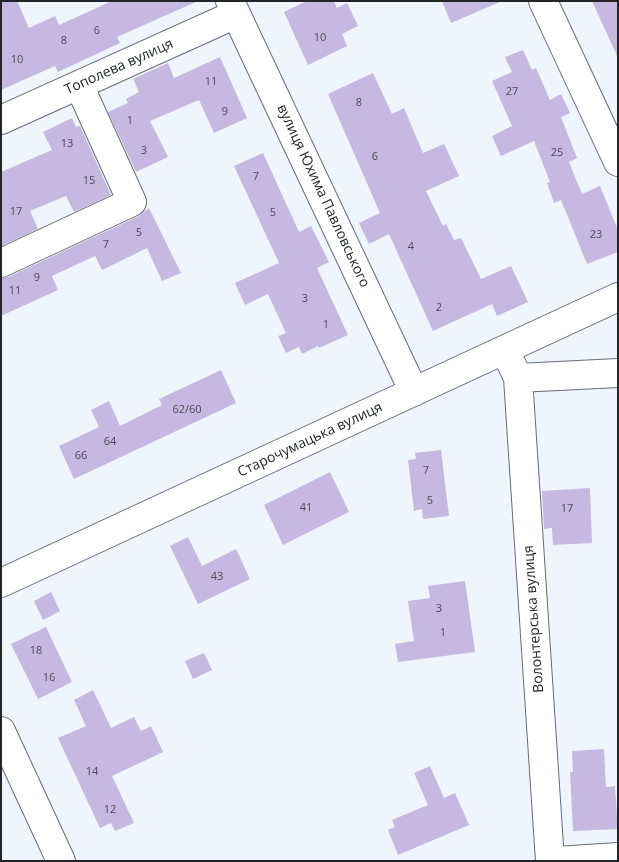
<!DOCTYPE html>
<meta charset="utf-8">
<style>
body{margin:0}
#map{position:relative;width:619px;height:862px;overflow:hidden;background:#f0f4fd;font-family:"Open Sans",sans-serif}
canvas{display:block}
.frame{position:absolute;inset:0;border:2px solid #222428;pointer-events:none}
</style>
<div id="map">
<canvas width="619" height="862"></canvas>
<div class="frame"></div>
</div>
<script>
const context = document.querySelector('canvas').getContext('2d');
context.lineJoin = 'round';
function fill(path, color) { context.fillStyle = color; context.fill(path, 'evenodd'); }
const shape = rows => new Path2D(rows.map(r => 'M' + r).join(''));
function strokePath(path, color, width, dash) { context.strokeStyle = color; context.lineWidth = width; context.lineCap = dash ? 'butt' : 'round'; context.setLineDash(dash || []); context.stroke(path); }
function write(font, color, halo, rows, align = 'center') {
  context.font = font + ' "Open Sans",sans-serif'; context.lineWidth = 4.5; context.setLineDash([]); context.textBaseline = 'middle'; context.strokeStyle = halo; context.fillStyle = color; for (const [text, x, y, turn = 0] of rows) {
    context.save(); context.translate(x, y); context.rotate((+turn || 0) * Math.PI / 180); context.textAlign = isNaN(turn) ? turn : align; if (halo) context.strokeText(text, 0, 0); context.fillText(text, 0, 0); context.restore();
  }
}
const building = shape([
 [1,1,17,1,29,28,55,16,59,25,112,1,198,1,117,37,120,43,58,72,55,66,1,90],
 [307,1,334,1,337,8,347,3,358,26,342,34,347,46,308,65,284,12],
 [442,1,502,1,451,23],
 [592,1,618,1,618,58],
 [523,50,532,70,536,68,550,100,561,94,570,113,561,117,577,158,569,162,582,194,600,186,618,230,618,252,587,264,561,200,554,203,547,183,550,182,534,141,501,156,492,136,512,126,492,81,512,72,505,57],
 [220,57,247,118,214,133,199,100,150,121,168,157,136,172,108,112,128,103,126,99,139,92,133,79,168,63,174,78],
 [373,73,392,114,404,108,423,153,444,144,459,176,426,191,443,226,446,224,454,240,461,238,481,279,511,266,528,302,497,316,492,304,433,331,389,234,369,244,359,223,380,213,328,94],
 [72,118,76,127,80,126,111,195,74,212,66,196,30,211,38,229,1,246,1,172,52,150,43,132],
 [263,153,299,232,311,226,329,262,317,268,348,335,319,348,318,346,302,354,299,347,286,353,278,336,286,333,268,294,245,305,235,283,279,263,234,166],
 [149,208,181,273,162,281,147,248,102,270,95,256,52,276,58,290,1,316,1,278,8,277,139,216],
 [221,370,236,403,74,479,59,446,99,427,91,410,109,401,120,426,162,405,159,399],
 [441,450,449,516,423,519,422,509,414,511,408,460,416,459,415,453],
 [330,472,349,512,283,545,264,505],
 [590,488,592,543,553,545,552,528,544,529,542,491],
 [188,537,202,566,236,549,250,579,198,604,170,546],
 [465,581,475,652,398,662,395,644,414,641,408,601,430,598,428,586],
 [51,592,60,611,43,620,34,601],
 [46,627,72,682,38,699,11,644],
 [204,653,212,670,193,679,185,661],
 [93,690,111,728,134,717,141,731,151,726,163,752,112,776,134,823,115,831,111,823,100,828,58,738,86,726,74,700],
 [604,749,606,787,615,786,618,829,573,831,570,772,573,772,572,751],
 [430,766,444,798,455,793,469,825,398,855,388,830,395,827,392,820,428,805,414,773]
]);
const minor = shape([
 [230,1,414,392],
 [543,1,618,162],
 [1,120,236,14],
 [1,263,132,202,79,85],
 [511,363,518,378,618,373],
 [518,378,550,861],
 [1,583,618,297],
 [1,731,61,861],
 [556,861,618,857]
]);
const numberNames = [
 ["6",97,31],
 ["10",320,38],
 ["8",64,41],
 ["10",17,60],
 ["11",211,82],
 ["27",512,92],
 ["8",359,103],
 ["9",225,112],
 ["1",130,121],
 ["13",67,144],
 ["3",144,151],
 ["25",557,153],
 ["6",375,157],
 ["7",256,177],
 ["15",89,181],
 ["17",16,212],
 ["5",273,213],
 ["5",139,233],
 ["23",596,235],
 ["7",106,245],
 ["4",411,247],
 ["9",37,278],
 ["11",15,291],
 ["3",305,299],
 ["2",439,308],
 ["1",326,325],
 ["62/60",187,410],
 ["64",110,442],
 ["66",81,456],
 ["7",426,471],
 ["5",430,501],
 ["41",306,508],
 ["17",567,509],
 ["43",217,577],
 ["3",439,609],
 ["1",443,633],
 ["18",36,651],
 ["16",49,678],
 ["14",92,772],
 ["12",110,810]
];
const streetNames = [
 ["Тополева вулиця",119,67,-24],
 ["вулиця Юхима Павловського",323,196,65],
 ["Старочумацька вулиця",310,440,-25],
 ["Волонтерська вулиця",534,619,-94]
];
fill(building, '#c5b9e1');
strokePath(minor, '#686c75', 30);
strokePath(minor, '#fff', 28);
write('11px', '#4b4956', null, numberNames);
write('14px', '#222428', '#fff', streetNames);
</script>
